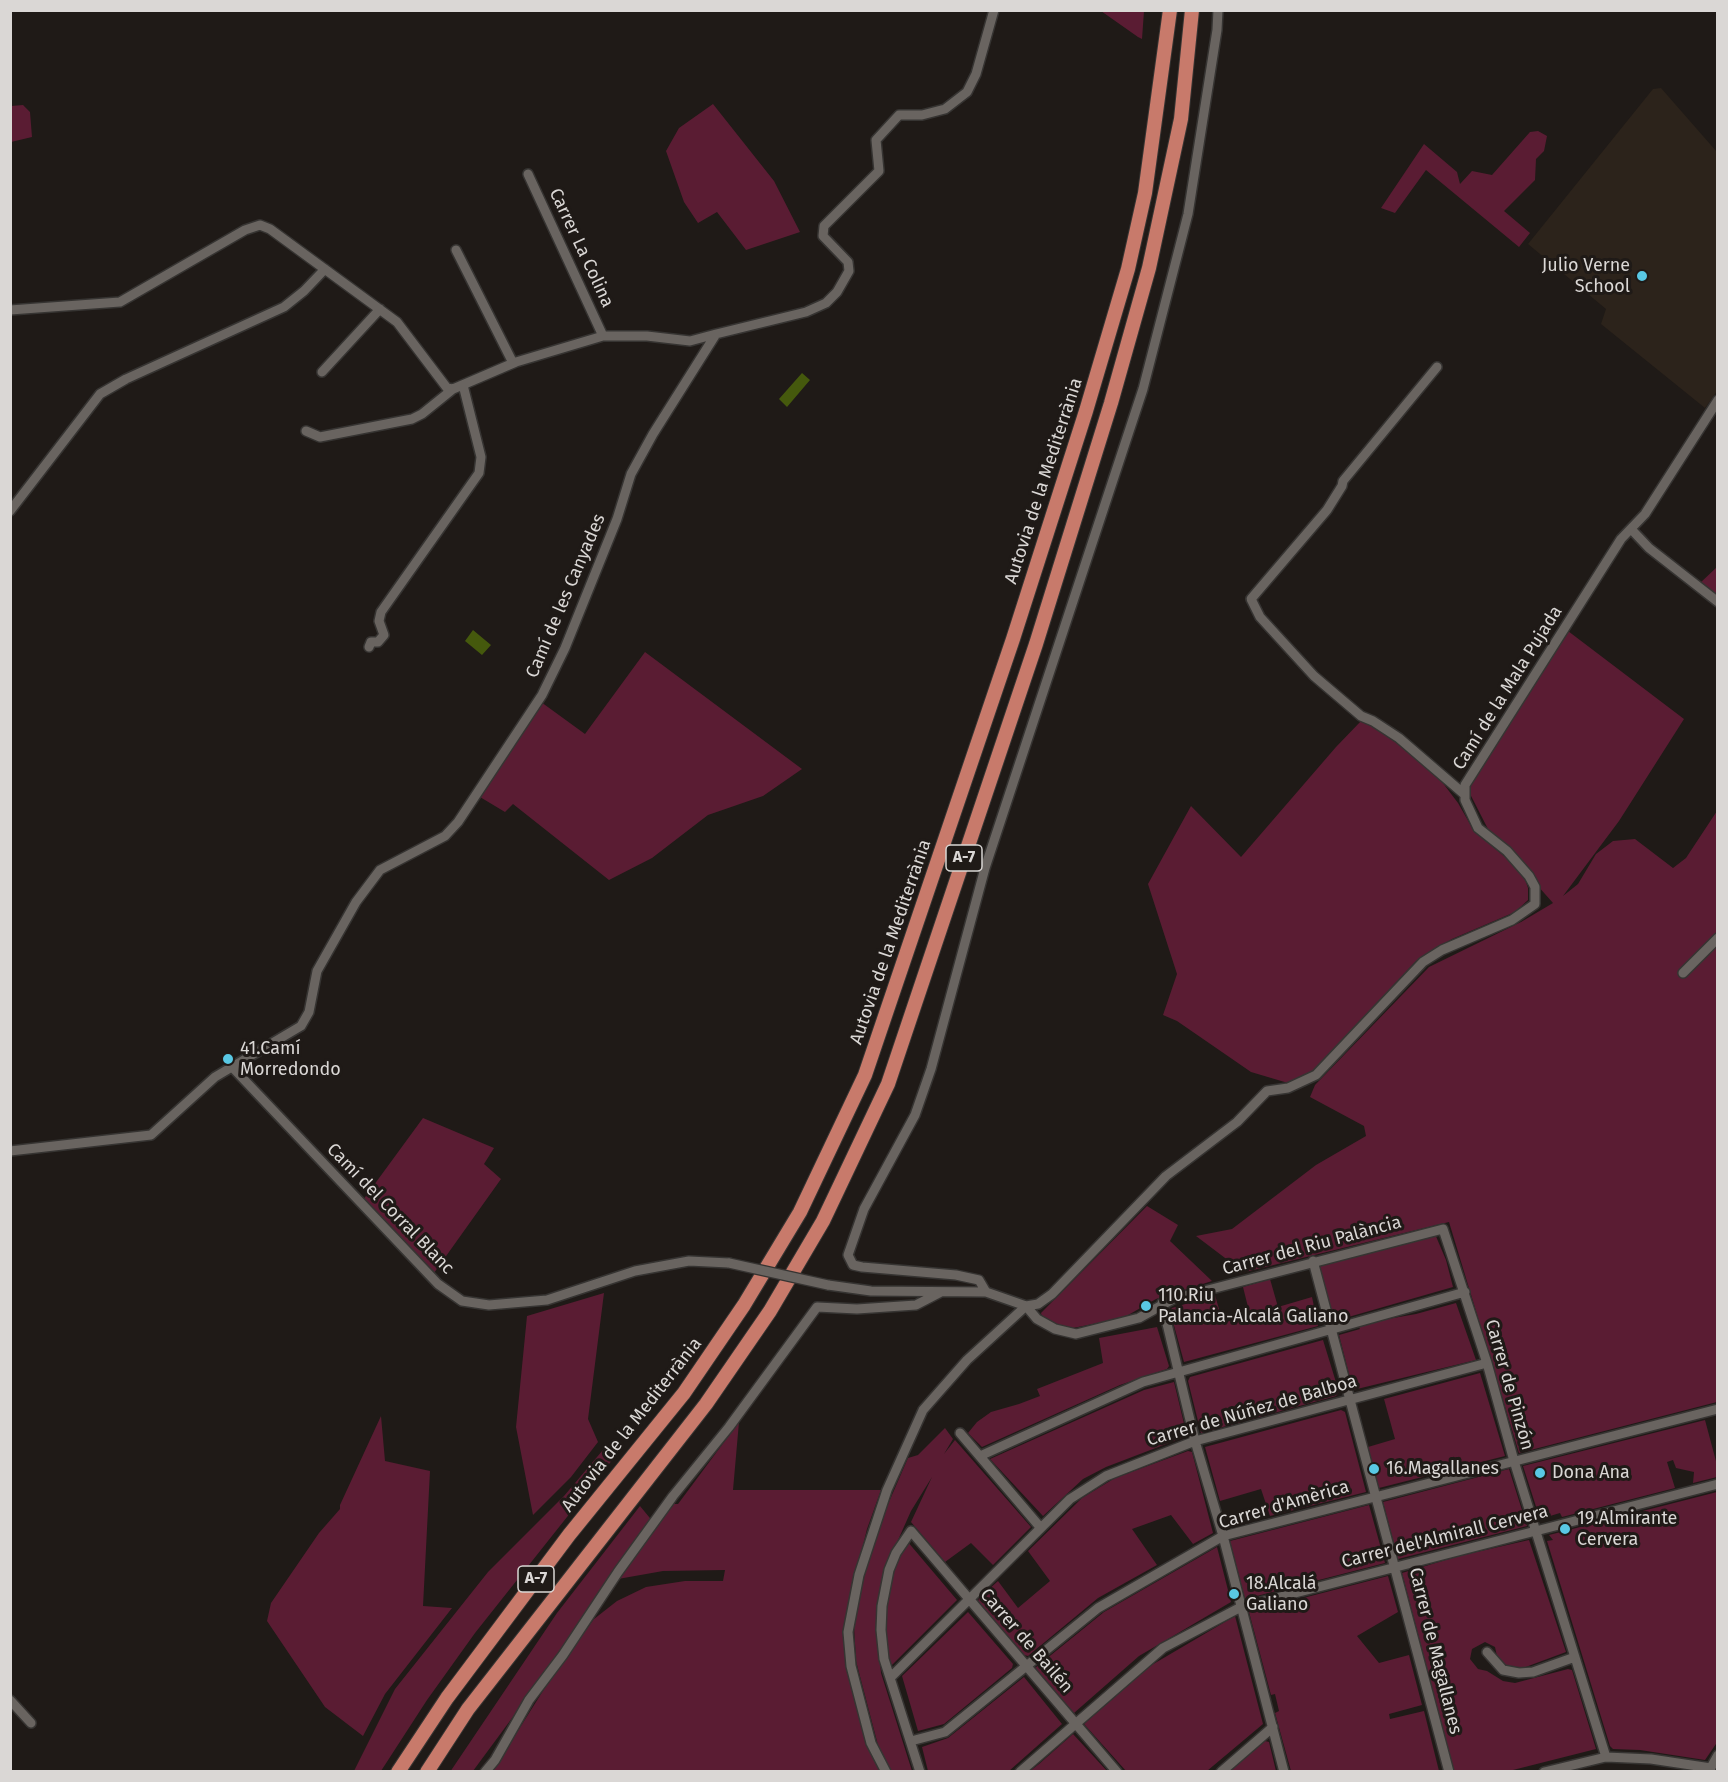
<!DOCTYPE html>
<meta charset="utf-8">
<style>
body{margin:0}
#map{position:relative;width:1728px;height:1782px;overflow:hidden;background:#1f1a17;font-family:"Fira Sans",sans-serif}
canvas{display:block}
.frame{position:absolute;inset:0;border:12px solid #dad7d5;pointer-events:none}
</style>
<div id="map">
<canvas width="1728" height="1782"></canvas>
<div class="frame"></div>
</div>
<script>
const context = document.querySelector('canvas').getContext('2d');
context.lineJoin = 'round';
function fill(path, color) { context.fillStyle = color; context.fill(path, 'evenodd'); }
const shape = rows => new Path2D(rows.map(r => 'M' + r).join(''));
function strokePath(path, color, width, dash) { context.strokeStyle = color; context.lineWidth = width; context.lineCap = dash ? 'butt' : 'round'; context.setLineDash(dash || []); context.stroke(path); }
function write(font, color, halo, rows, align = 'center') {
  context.font = font + ' "Fira Sans",sans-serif'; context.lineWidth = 6; context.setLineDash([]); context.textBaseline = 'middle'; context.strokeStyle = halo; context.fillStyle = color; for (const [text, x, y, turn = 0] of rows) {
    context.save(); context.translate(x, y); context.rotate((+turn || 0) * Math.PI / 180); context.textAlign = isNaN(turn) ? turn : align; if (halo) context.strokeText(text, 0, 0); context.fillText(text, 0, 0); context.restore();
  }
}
const built = shape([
 [1661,88,1717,152,1718,390,1705,408,1601,324,1606,309,1528,244,1653,89]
]);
const green = shape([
 [1101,11,1144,11,1142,39,1138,37],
 [713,104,774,181,800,232,746,250,717,212,698,223,684,202,666,151,679,128],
 [23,105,30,112,32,137,11,142,11,106],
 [1538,131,1547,136,1544,151,1536,159,1535,180,1504,211,1530,233,1519,247,1426,170,1395,213,1381,208,1424,144,1457,172,1460,184,1472,171,1492,175,1530,132],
 [1717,567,1717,599,1699,584],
 [1568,631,1684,719,1619,821,1563,896,1578,884,1596,854,1613,841,1635,839,1673,868,1686,858,1717,811,1717,1402,1519,1453,1449,1222,1237,1274,1229,1261,1196,1236,1232,1229,1316,1165,1366,1136,1364,1126,1310,1097,1315,1085,1429,967,1521,922,1553,903,1489,831,1467,788],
 [645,652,802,769,763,796,708,815,652,858,609,880,513,804,505,812,480,797,541,702,585,734],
 [1362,720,1372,723,1430,766,1458,803,1474,831,1511,862,1524,876,1528,888,1528,900,1515,912,1452,939,1416,961,1308,1077,1288,1083,1251,1072,1177,1021,1163,1015,1177,974,1148,884,1191,806,1241,857,1336,747],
 [423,1118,494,1148,484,1164,501,1179,434,1273,363,1200],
 [1147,1206,1178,1225,1170,1241,1212,1281,1156,1299,1123,1318,1073,1328,1062,1328,1042,1317,1041,1313],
 [1435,1234,1446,1260,1453,1287,1338,1320,1333,1317,1319,1266],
 [1270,1279,1278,1307,1312,1297,1318,1326,1184,1362,1170,1311,1172,1308,1215,1295,1223,1323,1250,1315,1243,1287],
 [604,1293,588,1419,598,1442,571,1477,533,1515,516,1427,527,1316],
 [1456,1303,1476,1360,1353,1390,1339,1335,1360,1329,1357,1324,1380,1318,1382,1320,1416,1314],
 [1157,1327,1169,1366,1167,1369,1120,1385,982,1447,968,1433,977,1422,991,1412,1019,1404,1040,1396,1037,1389,1103,1363,1099,1338],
 [1323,1340,1339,1392,1336,1396,1201,1433,1188,1381,1190,1377],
 [1480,1373,1505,1456,1379,1488,1368,1447,1395,1439,1384,1399],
 [1174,1382,1187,1436,1106,1467,1083,1479,1043,1516,990,1459,1144,1390],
 [1341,1410,1345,1412,1366,1492,1270,1516,1261,1489,1220,1501,1205,1447],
 [381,1416,385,1461,430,1471,423,1606,452,1608,385,1694,363,1736,325,1707,267,1621,271,1603,319,1533,340,1509,340,1505],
 [1705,1420,1717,1465,1717,1477,1693,1483,1694,1472,1676,1468,1673,1460,1667,1462,1675,1488,1562,1517,1560,1513,1540,1519,1523,1466],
 [739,1422,733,1490,881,1490,867,1529,847,1611,844,1640,868,1748,880,1771,492,1772,558,1667,594,1619,617,1601,646,1587,685,1581,723,1581,725,1570,663,1571,618,1579,637,1551,674,1504,678,1504],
 [945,1428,953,1439,944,1454,955,1440,1031,1527,993,1565,971,1543,945,1562,911,1522,932,1477,911,1511,886,1567,877,1627,881,1673,912,1771,891,1772,879,1749,856,1661,854,1627,857,1596,882,1518,908,1458,918,1455],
 [608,1444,613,1459,475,1633,427,1700,381,1771,354,1771,395,1689,488,1572,564,1496],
 [1188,1451,1192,1452,1213,1533,1193,1544,1171,1515,1132,1529,1157,1565,1098,1598,1028,1656,1024,1655,978,1602,979,1598,998,1581,1018,1608,1050,1581,1028,1551,1082,1498,1115,1478],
 [1509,1469,1527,1526,1398,1559,1383,1502],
 [1717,1492,1718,1741,1705,1760,1640,1750,1613,1749,1610,1746,1547,1541,1553,1540,1549,1535],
 [1369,1505,1385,1563,1245,1599,1230,1541],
 [640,1506,654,1523,608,1588,473,1771,450,1772,557,1613],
 [1529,1540,1566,1652,1523,1668,1512,1668,1498,1661,1495,1647,1485,1642,1472,1649,1470,1659,1478,1669,1487,1671,1503,1681,1515,1683,1568,1669,1572,1670,1596,1749,1509,1771,1454,1771,1402,1573,1459,1556],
 [907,1541,957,1600,892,1665,888,1663,884,1630,888,1590,899,1551],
 [1217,1547,1231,1602,1139,1656,1074,1713,1035,1668,1104,1612],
 [1388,1576,1398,1612,1357,1636,1379,1663,1409,1655,1422,1705,1389,1714,1390,1719,1424,1711,1439,1771,1291,1771,1275,1713,1279,1711,1275,1694,1271,1695,1249,1612],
 [968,1612,1013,1664,1012,1668,944,1724,918,1731,902,1676],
 [1235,1616,1263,1724,1207,1771,1126,1771,1084,1724,1150,1666],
 [1024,1677,1062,1724,1009,1771,928,1771,922,1747,948,1738],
 [1073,1734,1107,1771,1030,1771,1039,1764],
 [1265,1741,1269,1742,1276,1771,1230,1771]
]);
const water = shape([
 [802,373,810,380,787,407,779,399],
 [473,630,491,645,482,655,465,641]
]);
const minor = shape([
 [528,174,603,336],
 [456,250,513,363],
 [10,310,120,302,245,230,260,225,270,229,397,322,447,388,453,389,516,362,603,336,647,336,690,341,716,334],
 [1437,367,1343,481,1342,486,1327,510,1251,599,1260,617,1314,676,1361,716,1373,721,1399,738,1464,794],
 [322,372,380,309],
 [306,431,320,437,412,419,422,414,453,389],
 [10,511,100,394,126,379,284,307,304,291,325,269],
 [1631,529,1649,548,1718,602],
 [369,647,371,642,378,642,384,635,379,621,381,612,479,473,481,457,463,385],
 [1683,973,1718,938],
 [233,1068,438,1284,462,1301,489,1305,547,1300,635,1271,689,1261,729,1263],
 [10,1151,151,1135,215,1077,301,1026,309,1012,317,971,356,902,380,870,445,836,458,822,542,695,565,648,617,519,631,474,653,434,716,334,806,312,826,303,837,292,849,271,848,262,823,236,824,226,879,171,876,140,899,115,922,115,945,109,967,92,976,74,994,10],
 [1313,1261,1449,1772],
 [828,1285,871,1291,986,1292,1026,1306,1037,1319,1055,1329,1076,1334,1139,1318,1173,1299,1443,1229,1487,1363,1514,1461,1606,1757],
 [986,1292,979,1280,956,1275,862,1267,853,1265,848,1255,864,1209,915,1115,931,1069,985,868,1143,389,1188,214,1217,30,1218,10],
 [1162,1303,1195,1441,1223,1536,1284,1772],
 [1026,1306,1038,1304,1052,1294,1166,1176,1237,1122,1267,1091,1288,1088,1316,1075,1423,962,1442,950,1512,920,1535,904,1535,887,1529,876,1507,851,1478,828,1465,800,1465,785,1621,539,1645,514,1718,400],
 [960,1433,1040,1527],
 [980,1456,1143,1382,1465,1292],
 [1487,1652,1503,1670,1519,1673,1533,1672,1575,1657],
 [890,1678,1070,1499,1106,1476,1195,1441,1487,1363],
 [10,1700,31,1723],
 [911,1741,945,1732,1098,1608,1223,1536,1718,1409],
 [1709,1771,1718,1755],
 [485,1772,495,1760,529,1700,563,1655,618,1572,673,1496,729,1427,817,1307,857,1309,916,1305,941,1292],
 [886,1772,871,1743,851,1666,848,1632,859,1575,887,1490,923,1410,967,1360,1026,1306],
 [920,1772,884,1659,881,1630,882,1606,889,1570,896,1553,911,1531,1117,1772],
 [1020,1772,1163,1648,1241,1607,1718,1484],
 [1221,1772,1273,1727],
 [1544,1772,1606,1757,1651,1759,1711,1768]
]);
const highway = shape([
 [398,1772,447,1698,569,1535,684,1393,744,1305,800,1212,865,1075,1013,639,1086,411,1128,269,1145,193,1170,10],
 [427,1772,468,1709,706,1404,770,1311,823,1221,888,1084,1036,644,1111,403,1149,268,1181,119,1192,10]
]);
const minorBridge = shape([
 [729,1263,828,1285]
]);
const markers = [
 [1642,276,6,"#59c8e4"],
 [228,1059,6,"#59c8e4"],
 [1146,1306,6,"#59c8e4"],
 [1374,1469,6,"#59c8e4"],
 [1540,1473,6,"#59c8e4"],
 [1565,1529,6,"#59c8e4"],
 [1234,1594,6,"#59c8e4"]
];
const shields = [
 [964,858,36],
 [536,1579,36]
];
const shieldNames = [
 ["A-7",964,858],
 ["A-7",536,1579]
];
const streetNames = [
 ["Carrer La Colina",581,248,65],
 ["Autovia de la Mediterrània",1044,481,-72],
 ["Camí de les Canyades",566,596,-67],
 ["Camí de la Mala Pujada",1508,688,-58],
 ["Autovia de la Mediterrània",891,942,-71],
 ["Camí del Corral Blanc",390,1209,46],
 ["Carrer del Riu Palància",1312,1246,-15],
 ["Carrer de Pinzón",1509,1385,74],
 ["Carrer de Núñez de Balboa",1252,1411,-16],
 ["Autovia de la Mediterrània",632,1425,-52],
 ["Carrer d'Amèrica",1284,1505,-16],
 ["Carrer del'Almirall Cervera",1445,1537,-14],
 ["Carrer de Bailén",1026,1641,49],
 ["Carrer de Magallanes",1435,1651,76]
];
const poiNames = [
 ["Julio Verne",1630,266,"right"],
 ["School",1630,287,"right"],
 ["41.Camí",240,1049],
 ["Morredondo",240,1070],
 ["110.Riu",1158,1296],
 ["Palancia-Alcalá Galiano",1158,1317],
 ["16.Magallanes",1386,1469],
 ["Dona Ana",1552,1473],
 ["19.Almirante",1577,1519],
 ["Cervera",1577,1540],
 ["18.Alcalá",1246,1584],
 ["Galiano",1246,1605]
];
fill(built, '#2c231b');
fill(green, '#5a1c33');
fill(water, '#45590d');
strokePath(minor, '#363432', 12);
strokePath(highway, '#363432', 16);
strokePath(minor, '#696460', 9);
strokePath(highway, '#c87a6b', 14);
strokePath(minorBridge, '#363432', 12, []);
strokePath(minorBridge, '#696460', 9);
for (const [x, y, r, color] of markers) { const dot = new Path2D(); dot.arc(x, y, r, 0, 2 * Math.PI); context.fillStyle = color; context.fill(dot); strokePath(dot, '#1f1a17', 2); }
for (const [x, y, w] of shields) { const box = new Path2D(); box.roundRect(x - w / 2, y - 13, w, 26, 4.5); context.fillStyle = '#1f1a17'; context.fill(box); strokePath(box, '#dad7d5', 1.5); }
write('bold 16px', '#dad7d5', null, shieldNames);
write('18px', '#dad7d5', '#1f1a17', streetNames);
write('18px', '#dad7d5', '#1f1a17', poiNames, 'left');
</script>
